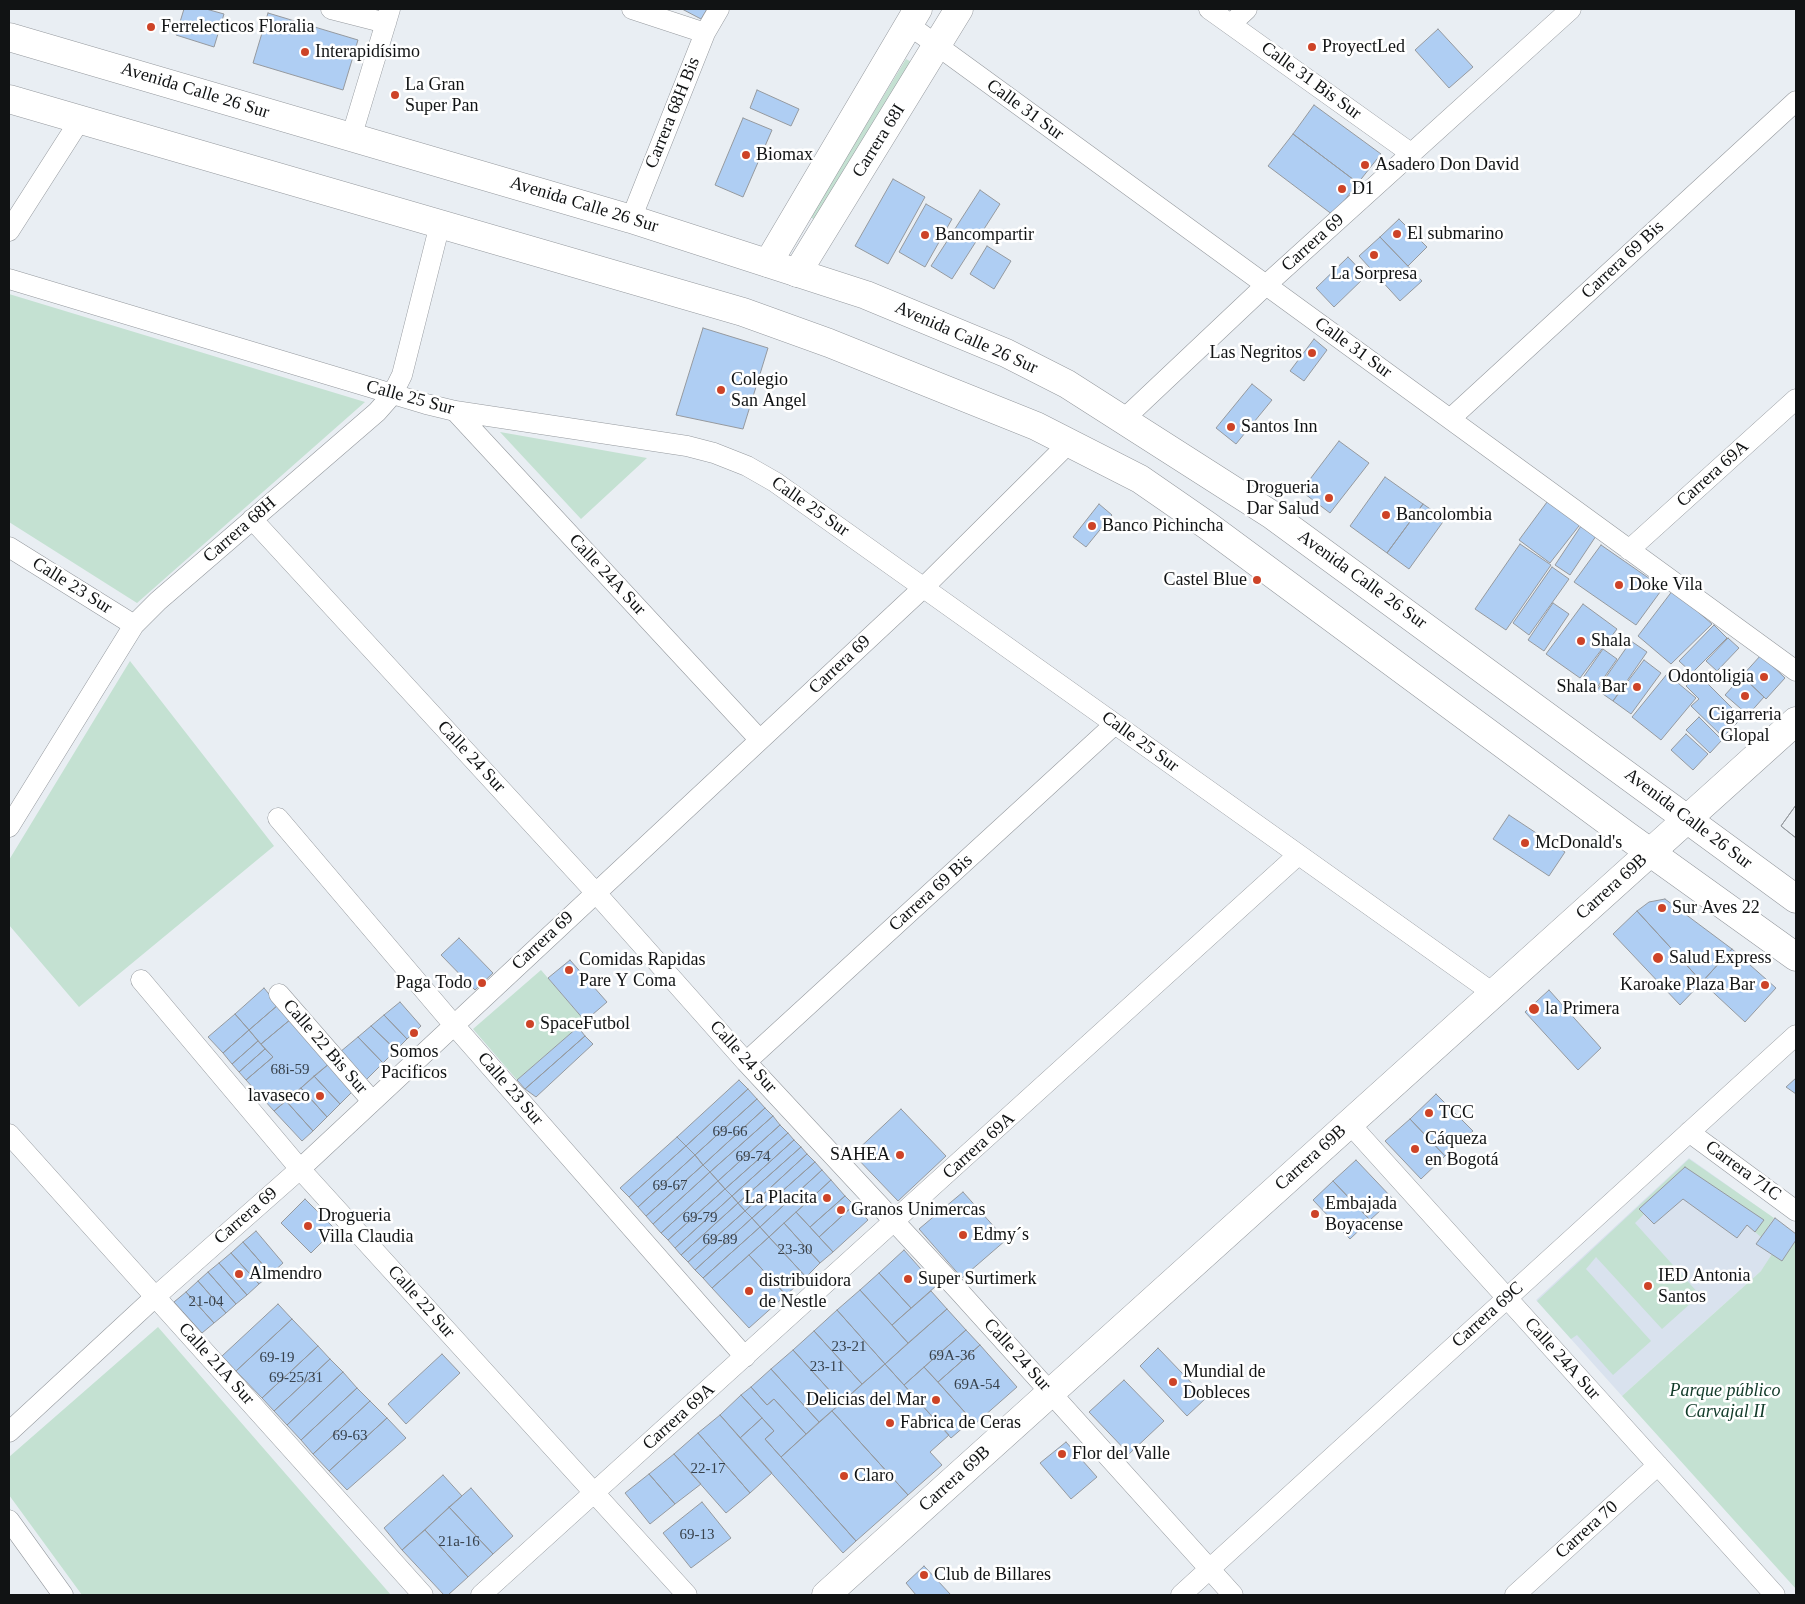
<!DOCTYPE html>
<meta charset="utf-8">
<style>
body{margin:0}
#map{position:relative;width:1805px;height:1604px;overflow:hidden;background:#e9eef3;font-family:Georgia,serif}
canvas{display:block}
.frame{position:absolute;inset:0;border:10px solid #111314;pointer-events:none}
</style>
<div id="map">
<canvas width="1805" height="1604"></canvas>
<div class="frame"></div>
</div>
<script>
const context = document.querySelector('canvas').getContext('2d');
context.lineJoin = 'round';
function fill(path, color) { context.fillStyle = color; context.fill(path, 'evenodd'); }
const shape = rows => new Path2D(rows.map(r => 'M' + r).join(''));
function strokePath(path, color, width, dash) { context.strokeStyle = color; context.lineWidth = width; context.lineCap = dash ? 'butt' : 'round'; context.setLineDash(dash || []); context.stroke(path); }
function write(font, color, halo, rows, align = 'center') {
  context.font = font + ' Georgia,serif'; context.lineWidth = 5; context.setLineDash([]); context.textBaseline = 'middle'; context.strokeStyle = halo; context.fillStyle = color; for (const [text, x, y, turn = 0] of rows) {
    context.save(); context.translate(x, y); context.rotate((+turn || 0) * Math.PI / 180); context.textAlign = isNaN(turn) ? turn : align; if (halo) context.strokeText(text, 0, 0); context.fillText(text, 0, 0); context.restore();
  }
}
const built = shape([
 [1689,1158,1796,1234,1796,1240,1782,1261,1761,1271,1622,1396,1536,1300]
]);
const green = shape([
 [906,59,915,64,819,222,810,217],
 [9,294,365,402,137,603,9,522],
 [500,432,647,458,581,519],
 [130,661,274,846,79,1007,9,925,9,860],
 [541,970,585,1021,517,1080,473,1029],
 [1689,1159,1774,1218,1761,1237,1755,1232,1764,1220,1685,1167,1640,1209,1644,1214,1635,1223,1700,1295,1662,1329,1596,1257,1586,1269,1651,1341,1613,1375,1577,1335,1571,1339,1537,1301],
 [1796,1240,1796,1589,1622,1396,1761,1271,1772,1254,1782,1261],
 [158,1327,391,1595,82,1595,9,1495,9,1457]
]);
const building = shape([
 [184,9,206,9,224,14,214,47,176,35,184,9],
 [682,9,707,9,701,19,682,9],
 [268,13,358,40,343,90,253,63,268,13],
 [1438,29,1473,67,1449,88,1415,50,1438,29],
 [757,90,799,109,791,126,750,108,757,90],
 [1314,105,1381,154,1358,183,1293,134,1314,105],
 [743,118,772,130,743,197,715,185,743,118],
 [1293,134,1358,183,1333,215,1268,166,1293,134],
 [893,179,925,197,888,264,855,246,893,179],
 [980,190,1000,204,952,279,931,266,980,190],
 [926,204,952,219,925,267,899,252,926,204],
 [1399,219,1427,247,1408,266,1380,237,1399,219],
 [1380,237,1422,281,1400,301,1359,256,1380,237],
 [987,246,1011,261,994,289,970,274,987,246],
 [1348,257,1366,276,1334,307,1316,288,1348,257],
 [703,328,768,348,743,429,676,415,703,328],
 [1314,339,1327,350,1304,381,1290,371,1314,339],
 [1252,384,1272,400,1236,444,1216,428,1252,384],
 [1339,441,1369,463,1330,513,1301,491,1339,441],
 [1385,477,1423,504,1387,553,1350,526,1385,477],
 [1550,498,1582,522,1550,563,1519,540,1550,498],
 [1099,504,1112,515,1086,547,1073,537,1099,504],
 [1423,504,1445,519,1409,569,1387,553,1423,504],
 [1583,523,1598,533,1570,575,1555,565,1583,523],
 [1520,544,1551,565,1506,630,1475,609,1520,544],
 [1601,545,1663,588,1636,625,1574,582,1601,545],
 [1552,567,1569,579,1529,635,1513,623,1552,567],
 [1673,590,1712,624,1671,664,1638,636,1673,590],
 [1553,603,1569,614,1544,651,1528,640,1553,603],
 [1583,604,1617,629,1580,678,1546,654,1583,604],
 [1714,625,1727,638,1692,673,1679,661,1714,625],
 [1728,638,1739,648,1717,671,1706,661,1728,638],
 [1631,641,1647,652,1613,701,1597,690,1631,641],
 [1603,649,1617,659,1596,689,1582,679,1603,649],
 [1761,655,1785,678,1766,699,1742,676,1761,655],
 [1644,660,1661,673,1631,714,1613,701,1644,660],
 [1667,674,1696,698,1661,740,1632,717,1667,674],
 [1698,674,1742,718,1723,737,1691,706,1699,699,1686,686,1698,674],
 [1742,676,1764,697,1748,715,1725,695,1742,676],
 [1699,717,1722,740,1710,753,1686,730,1699,717],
 [1686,734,1708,754,1693,770,1671,750,1686,734],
 [1796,805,1796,838,1781,826,1796,805],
 [1796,805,1796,838,1781,826,1796,805],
 [1509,815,1565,852,1549,876,1493,839,1509,815],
 [1665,899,1732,949,1702,982,1637,911,1649,902,1665,899],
 [1637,911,1702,982,1680,1005,1613,934,1637,911],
 [459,938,493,973,475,990,441,955,459,938],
 [1732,949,1776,988,1745,1022,1702,982,1732,949],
 [570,960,607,1002,585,1021,548,978,570,960],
 [264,988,278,1005,249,1030,235,1014,264,988],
 [1549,990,1601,1048,1578,1070,1525,1012,1549,990],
 [400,1002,421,1026,407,1039,384,1015,400,1002],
 [278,1005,291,1019,261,1044,249,1030,278,1005],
 [235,1014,249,1030,223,1053,208,1037,235,1014],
 [384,1015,407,1039,396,1050,371,1026,384,1015],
 [291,1019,330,1063,274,1111,246,1080,273,1057,261,1044,291,1019],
 [371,1026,396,1050,383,1063,358,1037,371,1026],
 [578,1027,585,1036,525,1089,517,1080,578,1027],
 [249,1030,258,1041,232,1064,223,1053,249,1030],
 [585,1036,593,1044,536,1097,525,1089,585,1036],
 [358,1037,383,1063,366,1080,340,1052,358,1037],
 [258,1041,265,1049,239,1072,232,1064,258,1041],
 [265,1049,273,1057,246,1080,239,1072,265,1049],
 [330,1063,355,1089,340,1104,314,1076,330,1063],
 [314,1076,340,1104,327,1117,301,1088,314,1076],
 [1796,1078,1796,1094,1786,1087,1796,1078],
 [739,1080,748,1089,686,1146,677,1137,739,1080],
 [301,1088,327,1117,313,1131,286,1101,301,1088],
 [748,1089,757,1099,695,1155,686,1146,748,1089],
 [1436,1094,1473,1131,1445,1156,1410,1119,1436,1094],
 [757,1099,765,1108,703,1165,695,1155,757,1099],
 [286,1101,313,1131,302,1141,274,1111,286,1101],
 [765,1108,773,1116,710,1172,703,1165,765,1108],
 [901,1109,946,1156,898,1201,853,1154,901,1109],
 [773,1116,780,1125,718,1181,710,1172,773,1116],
 [1410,1119,1445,1156,1421,1179,1385,1141,1410,1119],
 [780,1125,788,1133,725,1189,718,1181,780,1125],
 [788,1133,794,1140,732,1196,725,1189,788,1133],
 [677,1137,686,1146,629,1197,620,1188,677,1137],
 [794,1140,801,1147,738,1203,732,1196,794,1140],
 [686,1146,695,1155,638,1207,629,1197,686,1146],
 [801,1147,807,1154,745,1211,738,1203,801,1147],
 [807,1154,815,1162,752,1218,745,1211,807,1154],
 [695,1155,703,1165,646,1216,638,1207,695,1155],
 [1356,1160,1393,1199,1370,1220,1333,1181,1356,1160],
 [815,1162,822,1170,760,1227,752,1218,815,1162],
 [703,1165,710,1172,653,1224,646,1216,703,1165],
 [1685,1167,1764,1220,1755,1232,1747,1225,1737,1238,1683,1199,1654,1224,1639,1209,1685,1167],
 [822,1170,831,1180,769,1237,760,1227,822,1170],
 [710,1172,718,1181,661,1233,653,1224,710,1172],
 [831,1180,845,1196,810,1227,796,1212,831,1180],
 [718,1181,725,1189,668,1240,661,1233,718,1181],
 [1333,1181,1370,1220,1350,1239,1313,1200,1333,1181],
 [725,1189,732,1196,675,1248,668,1240,725,1189],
 [963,1192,1006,1240,962,1278,919,1229,963,1192],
 [732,1196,738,1203,681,1255,675,1248,732,1196],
 [845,1196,854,1205,819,1237,810,1227,845,1196],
 [305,1199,335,1229,311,1253,281,1223,305,1199],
 [738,1203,745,1211,688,1262,681,1255,738,1203],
 [854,1205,868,1220,833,1252,819,1237,854,1205],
 [745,1211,752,1218,695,1270,688,1262,745,1211],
 [796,1212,833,1252,820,1263,784,1223,796,1212],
 [752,1218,760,1227,703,1278,695,1270,752,1218],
 [1775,1218,1796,1234,1796,1240,1782,1261,1756,1244,1775,1218],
 [784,1223,820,1263,806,1277,769,1237,784,1223],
 [760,1227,769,1237,712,1288,703,1278,760,1227],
 [256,1231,283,1263,271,1274,243,1242,256,1231],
 [769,1237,806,1277,786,1295,749,1255,769,1237],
 [243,1242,271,1274,259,1284,231,1253,243,1242],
 [904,1250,936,1286,911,1308,879,1273,904,1250],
 [231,1253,259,1284,247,1295,219,1263,231,1253],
 [749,1255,786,1295,749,1328,712,1288,749,1255],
 [219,1263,247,1295,236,1304,208,1272,219,1263],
 [208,1272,236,1304,226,1313,198,1281,208,1272],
 [879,1273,911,1308,892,1325,860,1290,879,1273],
 [198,1281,226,1313,214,1323,186,1292,198,1281],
 [860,1290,908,1343,885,1364,837,1310,860,1290],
 [931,1291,947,1309,908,1343,892,1325,931,1291],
 [186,1292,214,1323,202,1333,174,1302,186,1292],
 [278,1304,292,1319,236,1371,222,1356,278,1304],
 [947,1309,966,1330,904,1385,885,1364,947,1309],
 [837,1310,885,1364,862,1384,814,1331,837,1310],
 [292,1319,318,1346,262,1398,236,1371,292,1319],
 [966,1330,980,1345,938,1382,924,1367,966,1330],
 [814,1331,862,1384,841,1403,793,1350,814,1331],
 [980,1345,1017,1387,975,1424,938,1382,980,1345],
 [318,1346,330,1359,274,1411,262,1398,318,1346],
 [1158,1348,1206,1398,1187,1416,1140,1366,1158,1348],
 [793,1350,841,1403,819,1422,771,1369,793,1350],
 [442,1354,460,1373,406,1424,388,1404,442,1354],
 [330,1359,343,1372,287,1425,274,1411,330,1359],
 [885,1364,949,1435,930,1452,942,1465,908,1495,832,1411,885,1364],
 [924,1367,972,1420,951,1438,904,1385,924,1367],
 [771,1369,819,1422,806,1434,774,1399,767,1405,751,1387,771,1369],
 [343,1372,357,1388,301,1440,287,1425,343,1372],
 [1124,1380,1164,1421,1129,1454,1089,1412,1124,1380],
 [751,1387,767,1405,774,1399,806,1434,781,1457,765,1439,774,1431,741,1395,751,1387],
 [357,1388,370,1401,313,1454,301,1440,357,1388],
 [741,1395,762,1418,740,1438,720,1415,741,1395],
 [370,1401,387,1418,329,1471,313,1454,370,1401],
 [832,1411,908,1495,856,1541,781,1457,832,1411],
 [720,1415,772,1473,750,1493,698,1433,720,1415],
 [387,1418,406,1438,347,1490,329,1471,387,1418],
 [762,1418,774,1431,765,1439,856,1541,843,1553,740,1438,762,1418],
 [698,1433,750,1493,726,1513,674,1454,698,1433],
 [1066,1442,1097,1477,1071,1499,1040,1463,1066,1442],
 [674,1454,701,1484,675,1504,649,1474,674,1454],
 [649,1474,675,1504,650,1524,625,1493,649,1474],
 [443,1475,462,1496,402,1550,384,1528,443,1475],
 [471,1488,513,1536,493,1554,449,1507,471,1488],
 [702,1502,731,1538,691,1568,663,1533,702,1502],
 [449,1507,493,1554,468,1577,425,1530,449,1507],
 [425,1530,468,1577,448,1595,444,1595,402,1550,425,1530],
 [924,1566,951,1595,916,1595,906,1583,924,1566]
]);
const street = shape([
 [331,9,386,23],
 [632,9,705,33],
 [1209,9,1412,154],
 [1231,24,1247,9],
 [909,25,1796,671],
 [351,138,390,9],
 [631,219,705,33,719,9],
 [9,231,80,120],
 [9,279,426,404,455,411,687,446,714,453,747,466,775,482,1493,993],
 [455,411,760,740],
 [1124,419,1266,285,1571,9],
 [1450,419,1796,101],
 [252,519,596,893,746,1062,958,1290,1233,1595],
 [9,547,134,625],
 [1629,550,1796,399],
 [278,818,453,1024,745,1357],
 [9,827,134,625,158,601,377,412,392,395,402,375,440,224],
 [141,980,300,1169,687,1595],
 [279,994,372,1101],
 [746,1062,1115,724],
 [1349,1123,1775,1595],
 [1689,1132,1796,1211],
 [9,1134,423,1595],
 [9,1432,155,1297,300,1169,924,587,1070,442],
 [9,1520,63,1595],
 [481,1595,1298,855],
 [1181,1595,1796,1035],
 [1515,1595,1658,1465]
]);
const secondary = shape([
 [768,263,918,9],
 [797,273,959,9],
 [826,1595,1796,721]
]);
const primary = shape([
 [9,37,631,219,866,295,1006,353,1067,384,1272,515,1796,899],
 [9,99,743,312,829,343,1036,426,1140,479,1208,526,1626,835,1796,957]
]);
const markers = [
 [151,27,5,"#cd4327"],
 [1312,47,5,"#cd4327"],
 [305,52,5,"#cd4327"],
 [395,95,5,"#cd4327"],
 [746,155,5,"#cd4327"],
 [1365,165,5,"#cd4327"],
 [1342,189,5,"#cd4327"],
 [1397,234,5,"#cd4327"],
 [925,235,5,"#cd4327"],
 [1374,255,5,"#cd4327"],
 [1312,353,5,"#cd4327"],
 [721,390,5,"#cd4327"],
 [1231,427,5,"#cd4327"],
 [1329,498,5,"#cd4327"],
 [1386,515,5,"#cd4327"],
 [1092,526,5,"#cd4327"],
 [1257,580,5,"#cd4327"],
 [1619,585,5,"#cd4327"],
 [1581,641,5,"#cd4327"],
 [1764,677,5,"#cd4327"],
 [1637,687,5,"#cd4327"],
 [1745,696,5,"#cd4327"],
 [1525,843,5,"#cd4327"],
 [1662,908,5,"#cd4327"],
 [1658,958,6,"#cd4327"],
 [569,970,5,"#cd4327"],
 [482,983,5,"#cd4327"],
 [1765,985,5,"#cd4327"],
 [1534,1009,6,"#cd4327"],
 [530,1024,5,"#cd4327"],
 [414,1033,5,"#cd4327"],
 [320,1096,5,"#cd4327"],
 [1429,1113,5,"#cd4327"],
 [1415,1149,5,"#cd4327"],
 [900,1155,5,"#cd4327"],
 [827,1198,5,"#cd4327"],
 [841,1210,5,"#cd4327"],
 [1315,1214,5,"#cd4327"],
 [308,1226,5,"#cd4327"],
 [963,1235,5,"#cd4327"],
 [239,1274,5,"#cd4327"],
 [908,1279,5,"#cd4327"],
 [1648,1286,5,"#cd4327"],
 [749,1291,5,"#cd4327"],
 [1173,1382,5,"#cd4327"],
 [936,1400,5,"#cd4327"],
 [890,1423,5,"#cd4327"],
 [1062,1454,5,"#cd4327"],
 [844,1476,5,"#cd4327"],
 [924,1575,5,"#cd4327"]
];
const numberNames = [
 ["68i-59",290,1070],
 ["69-66",730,1132],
 ["69-74",753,1157],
 ["69-67",670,1186],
 ["69-79",700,1218],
 ["69-89",720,1240],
 ["23-30",795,1250],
 ["21-04",206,1302],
 ["23-21",849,1347],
 ["69A-36",952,1356],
 ["69-19",277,1358],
 ["23-11",827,1367],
 ["69-25/31",296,1378],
 ["69A-54",977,1385],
 ["69-63",350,1436],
 ["22-17",708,1469],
 ["69-13",697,1535],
 ["21a-16",459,1542]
];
const poiNames = [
 ["Ferrelecticos Floralia",161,27],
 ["ProyectLed",1322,47],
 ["Interapidísimo",315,52],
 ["La Gran",405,85],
 ["Super Pan",405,106],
 ["Biomax",756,155],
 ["Asadero Don David",1375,165],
 ["D1",1352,189],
 ["El submarino",1407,234],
 ["Bancompartir",935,235],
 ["La Sorpresa",1374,274,"center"],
 ["Las Negritos",1302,353,"right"],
 ["Colegio",731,380],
 ["San Angel",731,401],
 ["Santos Inn",1241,427],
 ["Drogueria",1319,488,"right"],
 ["Dar Salud",1319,509,"right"],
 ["Bancolombia",1396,515],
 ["Banco Pichincha",1102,526],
 ["Castel Blue",1247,580,"right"],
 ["Doke Vila",1629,585],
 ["Shala",1591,641],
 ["Odontoligia",1754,677,"right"],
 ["Shala Bar",1627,687,"right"],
 ["Cigarreria",1745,715,"center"],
 ["Glopal",1745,736,"center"],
 ["McDonald's",1535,843],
 ["Sur Aves 22",1672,908],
 ["Salud Express",1669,958],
 ["Comidas Rapidas",579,960],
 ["Pare Y Coma",579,981],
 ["Paga Todo",472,983,"right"],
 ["Karoake Plaza Bar",1755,985,"right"],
 ["la Primera",1545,1009],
 ["SpaceFutbol",540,1024],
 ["Somos",414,1052,"center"],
 ["Pacificos",414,1073,"center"],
 ["lavaseco",310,1096,"right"],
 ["TCC",1439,1113],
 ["Cáqueza",1425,1139],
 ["en Bogotá",1425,1160],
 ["SAHEA",890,1155,"right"],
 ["La Placita",817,1198,"right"],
 ["Embajada",1325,1204],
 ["Boyacense",1325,1225],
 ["Granos Unimercas",851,1210],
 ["Drogueria",318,1216],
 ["Villa Claudia",318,1237],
 ["Edmy´s",973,1235],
 ["Almendro",249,1274],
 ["IED Antonia",1658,1276],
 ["Santos",1658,1297],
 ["Super Surtimerk",918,1279],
 ["distribuidora",759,1281],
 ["de Nestle",759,1302],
 ["Mundial de",1183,1372],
 ["Dobleces",1183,1393],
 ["Delicias del Mar",926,1400,"right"],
 ["Fabrica de Ceras",900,1423],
 ["Flor del Valle",1072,1454],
 ["Claro",854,1476],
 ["Club de Billares",934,1575]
];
const streetNames = [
 ["Calle 31 Bis Sur",1311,81,36],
 ["Avenida Calle 26 Sur",195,91,17],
 ["Calle 31 Sur",1025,110,36],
 ["Carrera 68H Bis",673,113,-68],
 ["Carrera 68I",879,141,-58],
 ["Avenida Calle 26 Sur",584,205,17],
 ["Carrera 69",1313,243,-42],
 ["Carrera 69 Bis",1623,260,-43],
 ["Avenida Calle 26 Sur",966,338,24],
 ["Calle 31 Sur",1353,348,36],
 ["Calle 25 Sur",410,398,15],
 ["Carrera 69A",1713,474,-42],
 ["Calle 25 Sur",810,507,35],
 ["Carrera 68H",240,530,-41],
 ["Calle 24A Sur",607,575,47],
 ["Avenida Calle 26 Sur",1362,580,36],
 ["Calle 23 Sur",72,586,32],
 ["Carrera 69",840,665,-43],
 ["Calle 25 Sur",1140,742,36],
 ["Calle 24 Sur",471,757,47],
 ["Avenida Calle 26 Sur",1688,819,37],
 ["Carrera 69B",1612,887,-42],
 ["Carrera 69 Bis",931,893,-42],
 ["Carrera 69",543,941,-43],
 ["Calle 22 Bis Sur",325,1047,49],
 ["Calle 24 Sur",743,1057,48],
 ["Calle 23 Sur",510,1089,49],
 ["Carrera 69A",979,1146,-42],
 ["Carrera 69B",1311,1158,-42],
 ["Carrera 71C",1743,1171,36],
 ["Carrera 69",246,1216,-41],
 ["Calle 22 Sur",421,1302,48],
 ["Carrera 69C",1488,1315,-42],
 ["Calle 24 Sur",1017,1355,48],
 ["Calle 24A Sur",1562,1359,48],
 ["Calle 21A Sur",216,1364,48],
 ["Carrera 69A",679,1417,-42],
 ["Carrera 69B",955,1479,-42],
 ["Carrera 70",1587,1530,-42]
];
const parkNames = [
 ["Parque público",1725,1391],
 ["Carvajal II",1725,1412]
];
fill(built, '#d9e2ee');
fill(green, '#c4e1d2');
fill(building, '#afcef3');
strokePath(building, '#95999e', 1);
strokePath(street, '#95999e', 21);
strokePath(secondary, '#95999e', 29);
strokePath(primary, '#95999e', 29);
strokePath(street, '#fff', 20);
strokePath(secondary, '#fff', 28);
strokePath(primary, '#fff', 28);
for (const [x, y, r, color] of markers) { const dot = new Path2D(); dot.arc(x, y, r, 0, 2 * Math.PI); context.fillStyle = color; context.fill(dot); strokePath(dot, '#fff', 2); }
write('15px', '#38424c', null, numberNames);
write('18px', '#111314', '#fff', poiNames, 'left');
write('18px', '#111314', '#fff', streetNames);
write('italic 18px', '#103928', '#fff', parkNames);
</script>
